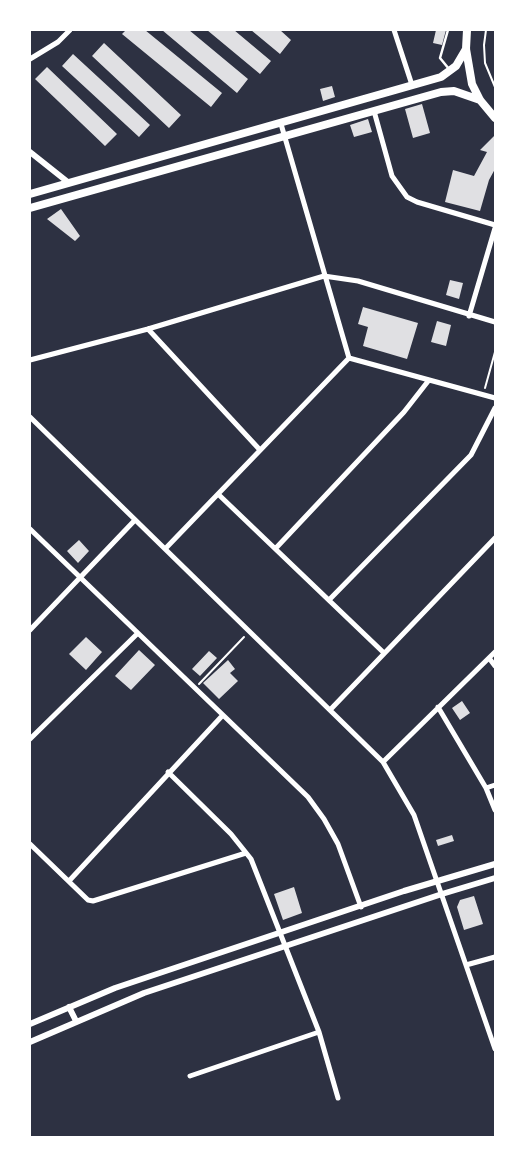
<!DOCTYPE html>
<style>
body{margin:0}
#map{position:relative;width:525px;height:1167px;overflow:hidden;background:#2d3142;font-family:Commissioner,sans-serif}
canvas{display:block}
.frame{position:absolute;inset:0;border:31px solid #fff;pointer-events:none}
</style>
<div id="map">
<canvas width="525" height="1167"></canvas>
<div class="frame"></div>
</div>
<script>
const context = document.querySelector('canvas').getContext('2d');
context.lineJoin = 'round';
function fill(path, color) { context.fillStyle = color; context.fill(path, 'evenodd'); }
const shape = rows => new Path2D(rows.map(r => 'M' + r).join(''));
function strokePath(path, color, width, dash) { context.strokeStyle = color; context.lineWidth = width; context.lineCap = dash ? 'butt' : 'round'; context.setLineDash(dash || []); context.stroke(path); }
const building = shape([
 [126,30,145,30,222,93,211,107,122,34],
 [162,30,189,30,248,79,237,93],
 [207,30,234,30,271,61,260,74],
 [251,30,280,30,291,40,280,54],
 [436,30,446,30,442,45,433,43],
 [104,43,181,115,169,128,92,56],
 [73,54,150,125,139,137,62,66],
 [47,67,117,134,105,146,35,79],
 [332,86,335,97,323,101,320,89],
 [422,104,430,133,413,138,405,109],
 [368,119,372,132,354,137,350,125],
 [495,135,495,169,489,180,480,211,445,202,453,170,474,176,487,152,480,150],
 [61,209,80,236,75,241,47,219],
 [450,280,463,283,459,299,446,295],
 [363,307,418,323,407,359,363,346,368,327,358,324],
 [437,321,451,325,446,346,431,342],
 [79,540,89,551,78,563,67,551],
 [86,637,102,652,86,670,69,654],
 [139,650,155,665,131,690,115,676],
 [209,651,217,658,200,676,192,669],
 [228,660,235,669,230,673,238,681,219,699,203,683],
 [462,701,470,713,460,720,452,708],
 [452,835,454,841,438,846,436,840],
 [294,887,302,913,283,920,274,894],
 [474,896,483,924,464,930,457,907,460,900]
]);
const path = shape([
 [486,30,484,45,485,63,495,87],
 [485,388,495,352],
 [199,684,244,637]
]);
const service = shape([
 [448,30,440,58,449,69]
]);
const minor = shape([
 [394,30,412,85],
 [30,59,58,42,70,30],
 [374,111,392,176,407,197,417,202,495,225],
 [281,124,349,358],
 [469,316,495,228],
 [148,329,260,450],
 [349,358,495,398],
 [30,360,148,329,324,276,358,281,495,322],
 [30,417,383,762,414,815,495,1049],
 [218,494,384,653],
 [30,529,308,797,324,819,338,844,361,907],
 [276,548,404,412,429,380],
 [165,549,349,358],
 [329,600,471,455,495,408],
 [30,630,135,520],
 [489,658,495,666],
 [438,707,486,788,495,810],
 [330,710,495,538],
 [30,739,137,634],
 [383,762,495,652],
 [168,772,231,834,251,859,319,1032,338,1098],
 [486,788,495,785],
 [30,844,88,900,93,901,246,853],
 [69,881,222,716],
 [466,965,495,957],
 [190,1076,319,1032]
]);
const tertiary = shape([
 [30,152,69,183],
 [69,1007,76,1021],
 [30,1024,115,988,404,891,495,864],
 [30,1042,144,993,442,894,495,878]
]);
const primary = shape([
 [467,30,466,49,472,84,480,100,495,118],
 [30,194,441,77,456,66,466,49],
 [30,208,441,92,454,91,480,100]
]);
fill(building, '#e0e0e3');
strokePath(path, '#fff', 2);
strokePath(service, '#fff', 2.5);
strokePath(minor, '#fff', 5);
strokePath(tertiary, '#fff', 6);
strokePath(primary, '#fff', 8);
</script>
